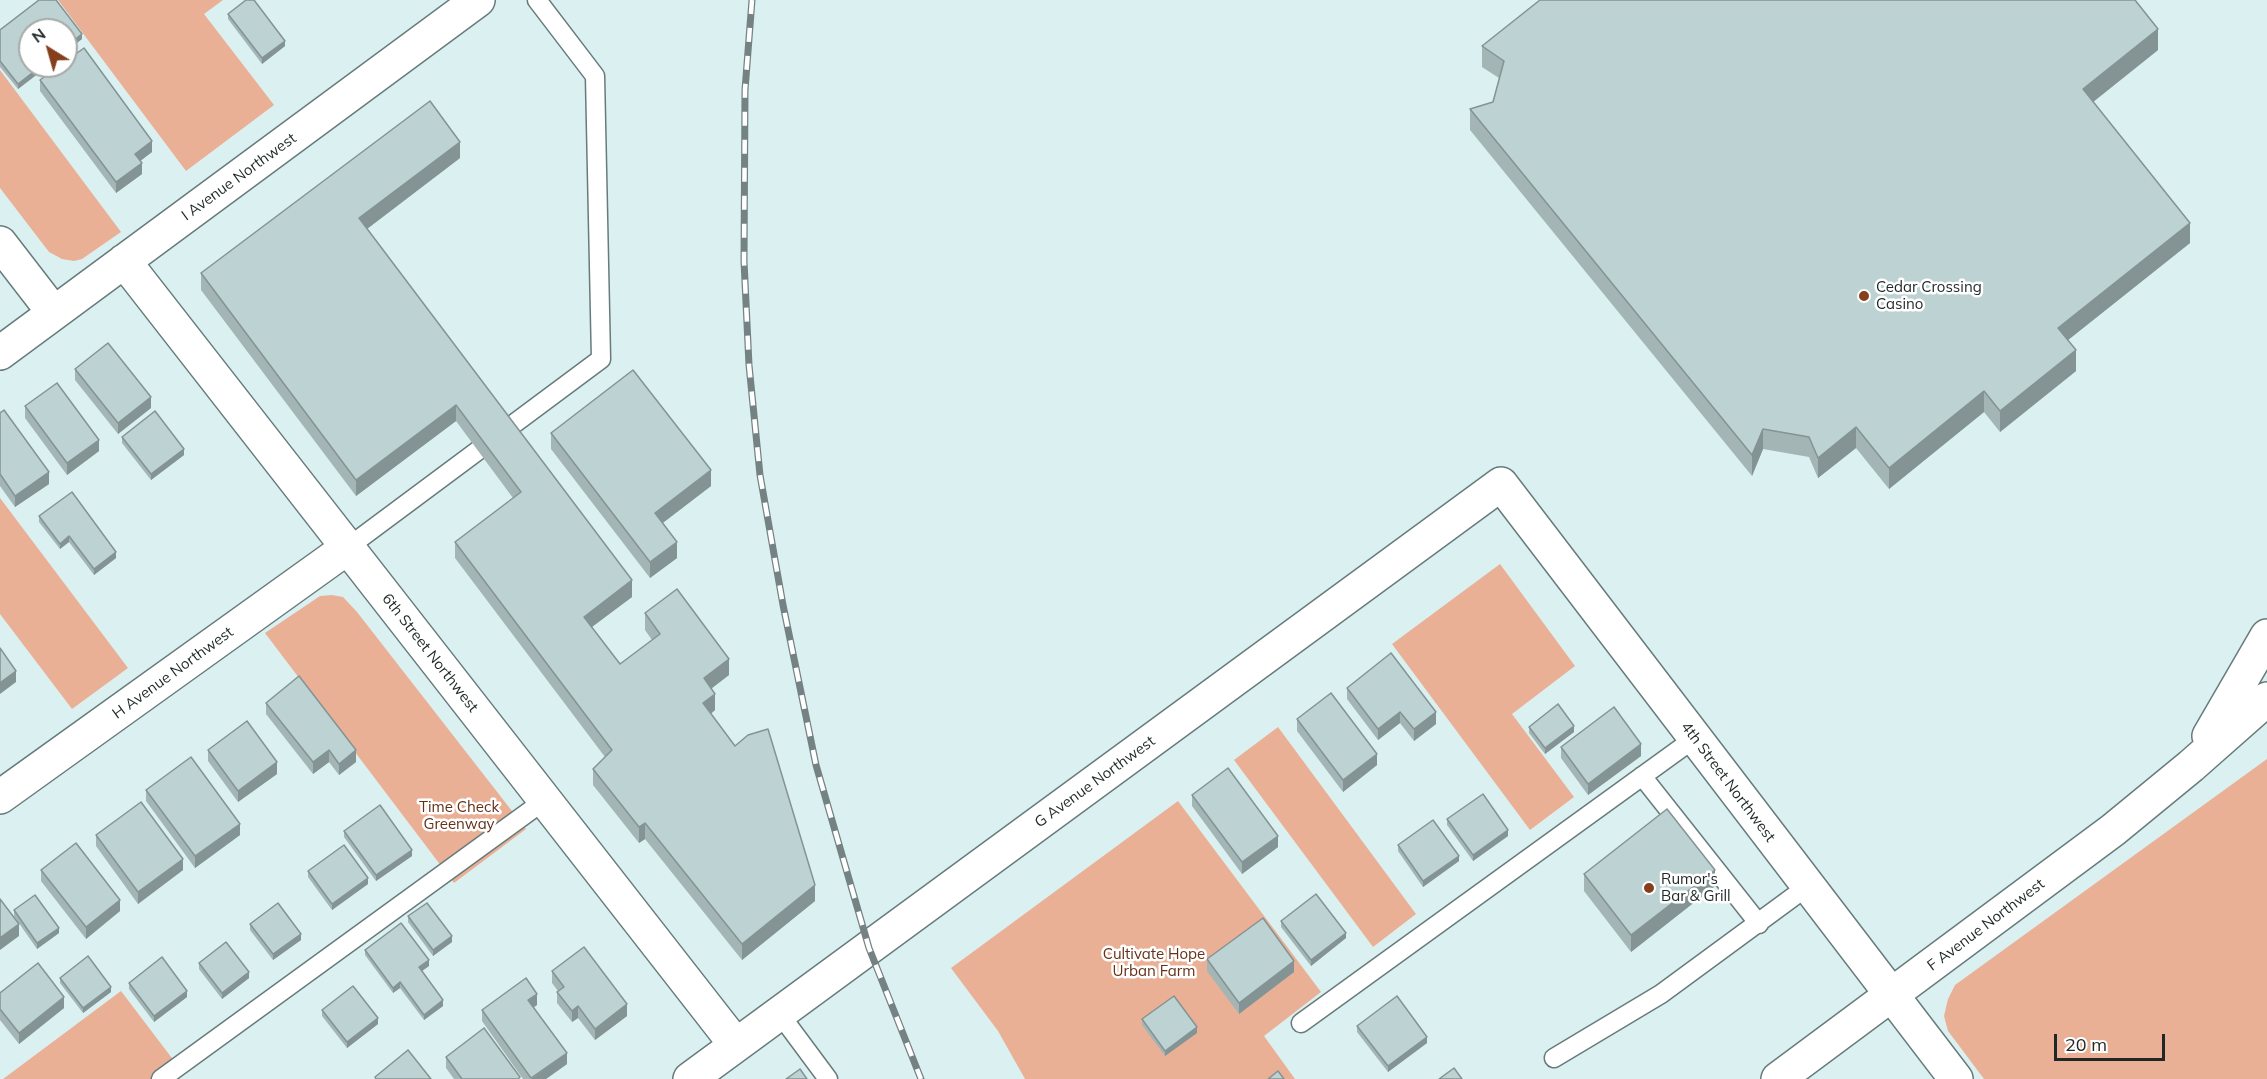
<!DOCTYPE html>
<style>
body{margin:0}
#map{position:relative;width:2267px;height:1079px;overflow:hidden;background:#dbf0f1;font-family:Mulish,sans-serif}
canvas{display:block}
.north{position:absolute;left:18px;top:18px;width:60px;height:60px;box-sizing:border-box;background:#fff;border:2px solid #a5a9a9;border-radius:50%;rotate:323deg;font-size:16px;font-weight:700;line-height:24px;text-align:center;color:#1f2727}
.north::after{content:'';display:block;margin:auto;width:21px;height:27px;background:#863f1d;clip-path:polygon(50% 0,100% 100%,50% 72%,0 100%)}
.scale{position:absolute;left:2054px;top:1034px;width:111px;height:27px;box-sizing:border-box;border:3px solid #1f2727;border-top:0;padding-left:8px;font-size:18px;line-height:21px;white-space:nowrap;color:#1f2727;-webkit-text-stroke:4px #fff;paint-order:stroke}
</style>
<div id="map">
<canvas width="2267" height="1079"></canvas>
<div class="north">N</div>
<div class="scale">20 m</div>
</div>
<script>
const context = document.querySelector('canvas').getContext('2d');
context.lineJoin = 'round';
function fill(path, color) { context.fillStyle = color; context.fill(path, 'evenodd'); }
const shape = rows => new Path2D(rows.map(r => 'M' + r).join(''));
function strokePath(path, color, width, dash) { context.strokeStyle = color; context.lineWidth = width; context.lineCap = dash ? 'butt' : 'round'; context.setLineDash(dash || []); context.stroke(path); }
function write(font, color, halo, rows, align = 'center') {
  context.font = font + ' Mulish,sans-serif'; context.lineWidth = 5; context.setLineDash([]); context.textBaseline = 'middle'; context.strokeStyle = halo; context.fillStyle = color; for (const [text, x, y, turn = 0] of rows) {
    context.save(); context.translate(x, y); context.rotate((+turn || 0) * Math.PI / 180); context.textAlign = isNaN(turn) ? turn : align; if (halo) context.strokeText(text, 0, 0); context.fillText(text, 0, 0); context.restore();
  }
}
const green = shape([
 [58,0,223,0,204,14,274,105,186,171],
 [0,70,121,232,82,259,74,261,62,259,49,252,0,188],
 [0,498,128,668,72,709,0,614],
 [1500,564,1575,666,1512,714,1574,797,1530,830,1392,644],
 [332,595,343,597,357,612,526,829,454,883,265,633,320,596],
 [1278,727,1416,914,1373,947,1234,760],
 [2267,759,2267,1079,1984,1079,1948,1031,1944,1016,1948,999,1955,985],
 [1178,801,1321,992,1264,1036,1295,1079,1025,1079,998,1031,951,968],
 [121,991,184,1074,178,1079,3,1079]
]);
const lane = shape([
 [347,548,601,359,595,76,537,0],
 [1642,776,1759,924],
 [779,1013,828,1079],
 [1301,1023,1695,738],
 [1554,1058,1661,994,1808,886],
 [161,1079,545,800]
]);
const street = shape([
 [0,243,54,313],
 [124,261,736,1045],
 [0,353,478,0],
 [0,797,347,548],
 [690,1079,1501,484,1956,1079]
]);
const secondary = shape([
 [2209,736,2267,636],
 [1778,1079,2113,830,2191,766,2267,699]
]);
const rail = shape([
 [752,0,745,90,744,261,749,365,760,475,783,605,816,765,869,948,921,1079]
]);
const wall = shape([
 [228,14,285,46,262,64,228,19],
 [0,30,82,39,30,66,48,66,18,89,0,67],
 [1482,46,2158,50,2093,102,2190,243,2068,340,2076,371,2000,432,1984,412,1889,489,1856,448,1818,478,1809,457,1763,449,1752,476,1470,130,1470,109,1493,102,1499,78,1482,67],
 [40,80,152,152,140,161,142,174,116,193,40,91],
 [460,158,367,229,632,597,591,627,620,664,652,640,645,630,645,613,729,675,711,689,715,710,711,714,815,901,742,960,645,839,639,843,593,785,593,769,605,757,455,558,455,542,513,498,456,421,356,496,201,290,201,273],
 [75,369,151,408,118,434,75,380],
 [25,406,99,451,67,475,25,418],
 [0,413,49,484,15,507,0,486],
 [551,433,711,486,662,523,677,558,650,578,551,449],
 [122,437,184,455,151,480,122,443],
 [39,516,116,558,94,575,69,542,60,549,39,522],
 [1347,688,1436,724,1414,741,1400,723,1378,740,1347,699],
 [266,703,356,762,339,775,329,762,313,774,266,714],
 [1297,719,1377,765,1343,792,1297,731],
 [1529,727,1574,732,1545,754,1529,733],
 [1561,747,1641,756,1588,795,1561,758],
 [208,750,277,774,238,802,208,761],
 [146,790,240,835,195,868,146,801],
 [1192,795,1278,847,1242,874,1192,806],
 [1447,819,1508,836,1473,861,1447,825],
 [344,831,412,856,376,881,344,837],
 [96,835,183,870,138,904,96,846],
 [1398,845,1459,861,1423,887,1398,851],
 [41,870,120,911,86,939,41,881],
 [308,871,368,884,332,910,308,877],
 [1584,874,1715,886,1631,952,1584,891],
 [14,910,59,933,37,949,14,916],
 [408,916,452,942,433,956,408,922],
 [1281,921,1346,938,1311,966,1281,927],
 [250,924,301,940,273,960,250,930],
 [365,950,429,966,422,971,443,1006,424,1020,400,988,393,993,365,955],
 [1207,959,1294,972,1239,1014,1207,971],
 [199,963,249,978,222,999,199,969],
 [552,971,627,1016,595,1040,578,1018,572,1022,557,1003,557,992,558,991,552,983],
 [60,978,111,992,83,1013,60,983],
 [129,983,187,997,154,1022,129,989],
 [0,993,64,1008,19,1044,0,1020],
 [537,1005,534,1007,567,1064,546,1079,523,1079,482,1021,482,1010],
 [322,1010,378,1024,347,1048,322,1016],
 [1142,1019,1197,1033,1165,1056,1142,1025],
 [1357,1026,1427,1043,1388,1072,1357,1032],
 [446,1057,520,1079,454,1079,446,1068]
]);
const shadedWall = shape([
 [2158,29,2158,50,2083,110,2083,89],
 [82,34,82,39,66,52,66,46],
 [285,41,285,46,262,64,262,58],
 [41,66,48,66,18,89,18,84],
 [152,141,152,152,135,165,135,154],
 [460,142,460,158,359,235,359,218],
 [142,163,142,174,116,193,116,182],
 [2190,223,2190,243,2058,348,2058,328],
 [2076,350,2076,371,2000,432,2000,411],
 [1984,391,1984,412,1889,489,1889,468],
 [151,397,151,408,118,434,118,423],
 [456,405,456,421,356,496,356,480],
 [1856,427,1856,448,1818,478,1818,458],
 [1763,429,1763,449,1752,476,1752,455],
 [99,440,99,451,67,475,67,463],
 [184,449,184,455,151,480,151,474],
 [711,470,711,486,655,529,655,513],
 [49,472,49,484,15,507,15,496],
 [69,536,69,542,60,549,60,544],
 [677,542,677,558,650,578,650,562],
 [116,552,116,558,94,575,94,569],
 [632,580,632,597,584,633,584,617],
 [729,659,729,675,704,694,704,678],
 [16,671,16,682,0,694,0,683],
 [715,694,715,710,703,720,703,703],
 [1400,712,1400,723,1378,740,1378,729],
 [1436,712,1436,724,1414,741,1414,729],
 [1574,726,1574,732,1545,754,1545,748],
 [1641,744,1641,756,1588,795,1588,784],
 [329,750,329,762,313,774,313,762],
 [356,750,356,762,339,775,339,764],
 [1377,754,1377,765,1343,792,1343,780],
 [277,762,277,774,238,802,238,791],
 [645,823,645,839,639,843,639,827],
 [240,824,240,835,195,868,195,856],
 [1508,830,1508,836,1473,861,1473,855],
 [1278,836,1278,847,1242,874,1242,862],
 [412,850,412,856,376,881,376,875],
 [1459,856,1459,861,1423,887,1423,881],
 [183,859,183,870,138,904,138,892],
 [1715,870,1715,886,1631,952,1631,935],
 [368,878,368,884,332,910,332,904],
 [815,885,815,901,742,960,742,944],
 [120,900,120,911,86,939,86,927],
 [19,924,19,936,0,950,0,938],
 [59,928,59,933,37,949,37,943],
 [1346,933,1346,938,1311,966,1311,960],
 [301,934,301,940,273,960,273,954],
 [452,936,452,942,433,956,433,950],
 [429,960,429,966,419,973,419,967],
 [1294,961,1294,972,1239,1014,1239,1003],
 [249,972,249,978,222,999,222,993],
 [400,982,400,988,393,993,393,988],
 [111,987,111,992,83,1013,83,1008],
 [187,991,187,997,154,1022,154,1016],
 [537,994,537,1005,528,1011,528,1000],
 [64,997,64,1008,19,1044,19,1033],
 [443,1000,443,1006,424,1020,424,1015],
 [627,1004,627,1016,595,1040,595,1029],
 [578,1006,578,1018,572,1022,572,1011],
 [378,1018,378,1024,347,1048,347,1042],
 [1197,1027,1197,1033,1165,1056,1165,1051],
 [1427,1037,1427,1043,1388,1072,1388,1066],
 [567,1053,567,1064,546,1079,531,1079]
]);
const building = shape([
 [39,0,56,0,82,34,66,46,66,30,30,30,30,66,41,66,18,84,0,61,0,30,39,0],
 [246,0,254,0,285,41,262,58,228,14,246,0],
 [1540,0,2135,0,2158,29,2083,89,2190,223,2058,328,2076,350,2000,411,1984,391,1889,468,1856,427,1818,458,1809,437,1763,429,1752,455,1470,109,1493,102,1504,61,1482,46,1540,0],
 [84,48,152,141,135,154,142,163,116,182,40,80,59,66,66,66,66,61,84,48],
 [430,101,460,142,359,218,632,580,584,617,620,664,660,634,645,613,677,589,729,659,704,678,715,694,703,703,735,746,748,735,768,729,815,885,742,944,645,823,639,827,593,769,612,750,455,542,521,492,456,405,356,480,201,273,430,101],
 [108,343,151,397,118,423,75,369,108,343],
 [633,370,711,470,655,513,677,542,650,562,551,433,633,370],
 [57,383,99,440,67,463,25,406,57,383],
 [4,410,49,472,15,496,0,474,0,413,4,410],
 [155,411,184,449,151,474,122,437,155,411],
 [72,492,116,552,94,569,69,536,60,544,39,516,72,492],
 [0,648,16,671,0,683,0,648],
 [1391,653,1436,712,1414,729,1400,712,1378,729,1347,688,1391,653],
 [299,676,356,750,339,764,329,750,313,762,266,703,299,676],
 [1331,693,1377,754,1343,780,1297,719,1331,693],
 [1558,704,1574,726,1545,748,1529,727,1558,704],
 [1614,707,1641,744,1588,784,1561,747,1614,707],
 [247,721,277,762,238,791,208,750,247,721],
 [191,757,240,824,195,856,146,790,191,757],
 [1228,768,1278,836,1242,862,1192,795,1228,768],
 [1483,794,1508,830,1473,855,1447,819,1483,794],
 [141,802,183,859,138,892,96,835,141,802],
 [380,805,412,850,376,875,344,831,380,805],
 [1667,809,1715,870,1631,935,1584,874,1667,809],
 [1433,820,1459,856,1423,881,1398,845,1433,820],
 [76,843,120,900,86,927,41,870,76,843],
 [344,845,368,878,332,904,308,871,344,845],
 [1316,894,1346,933,1311,960,1281,921,1316,894],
 [35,895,59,928,37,943,14,910,35,895],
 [0,899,19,924,0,938,0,899],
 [278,903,301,934,273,954,250,924,278,903],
 [427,903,452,936,433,950,408,916,427,903],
 [1263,918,1294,961,1239,1003,1207,959,1263,918],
 [401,923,429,960,419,967,443,1000,424,1015,400,982,393,988,365,950,401,923],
 [226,942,249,972,222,993,199,963,226,942],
 [584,947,627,1004,595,1029,578,1006,572,1011,557,992,564,987,552,971,584,947],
 [88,956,111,987,83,1008,60,978,88,956],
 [162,957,187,991,154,1016,129,983,162,957],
 [38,963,64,997,19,1033,0,1009,0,993,38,963],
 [526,978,537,994,528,1000,567,1053,531,1078,482,1010,526,978],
 [353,986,378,1018,347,1042,322,1010,353,986],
 [1174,996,1197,1027,1165,1051,1142,1019,1174,996],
 [1397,996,1427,1037,1388,1066,1357,1026,1397,996],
 [484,1028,520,1077,518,1079,462,1079,446,1057,484,1028],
 [408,1050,431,1079,376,1079,375,1077,408,1050],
 [1454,1068,1462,1079,1439,1079,1454,1068],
 [800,1069,807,1079,786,1079,800,1069],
 [1278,1071,1284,1079,1268,1079,1278,1071]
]);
const markers = [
 [1864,296,6,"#863f1d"],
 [1649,888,6,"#863f1d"]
];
const streetNames = [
 ["I Avenue Northwest",239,177,-36],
 ["6th Street Northwest",430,653,52],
 ["H Avenue Northwest",173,673,-36],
 ["G Avenue Northwest",1095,782,-36],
 ["4th Street Northwest",1728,782,53],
 ["F Avenue Northwest",1986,925,-37]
];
const poiNames = [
 ["Cedar Crossing",1876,287],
 ["Casino",1876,304],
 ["Rumor's",1661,879],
 ["Bar & Grill",1661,896]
];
const parkNames = [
 ["Time Check",459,807],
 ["Greenway",459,824],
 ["Cultivate Hope",1154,954],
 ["Urban Farm",1154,971]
];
fill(green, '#eab096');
strokePath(lane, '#687b7c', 21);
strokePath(street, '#687b7c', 36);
strokePath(secondary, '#687b7c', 36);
strokePath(lane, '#fff', 18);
strokePath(street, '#fff', 33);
strokePath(secondary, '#fff', 33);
strokePath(rail, '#758283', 7);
strokePath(rail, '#fff', 4.5, [14]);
fill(wall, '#a3b5b5');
fill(shadedWall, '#849393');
fill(building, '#bdd2d2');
strokePath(building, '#849393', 1.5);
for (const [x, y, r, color] of markers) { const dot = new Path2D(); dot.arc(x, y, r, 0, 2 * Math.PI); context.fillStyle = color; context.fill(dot); strokePath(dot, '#fff', 2); }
write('15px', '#1f2727', '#fff', streetNames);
write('15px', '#1f2727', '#fff', poiNames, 'left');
write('15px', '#653117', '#fff', parkNames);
</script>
